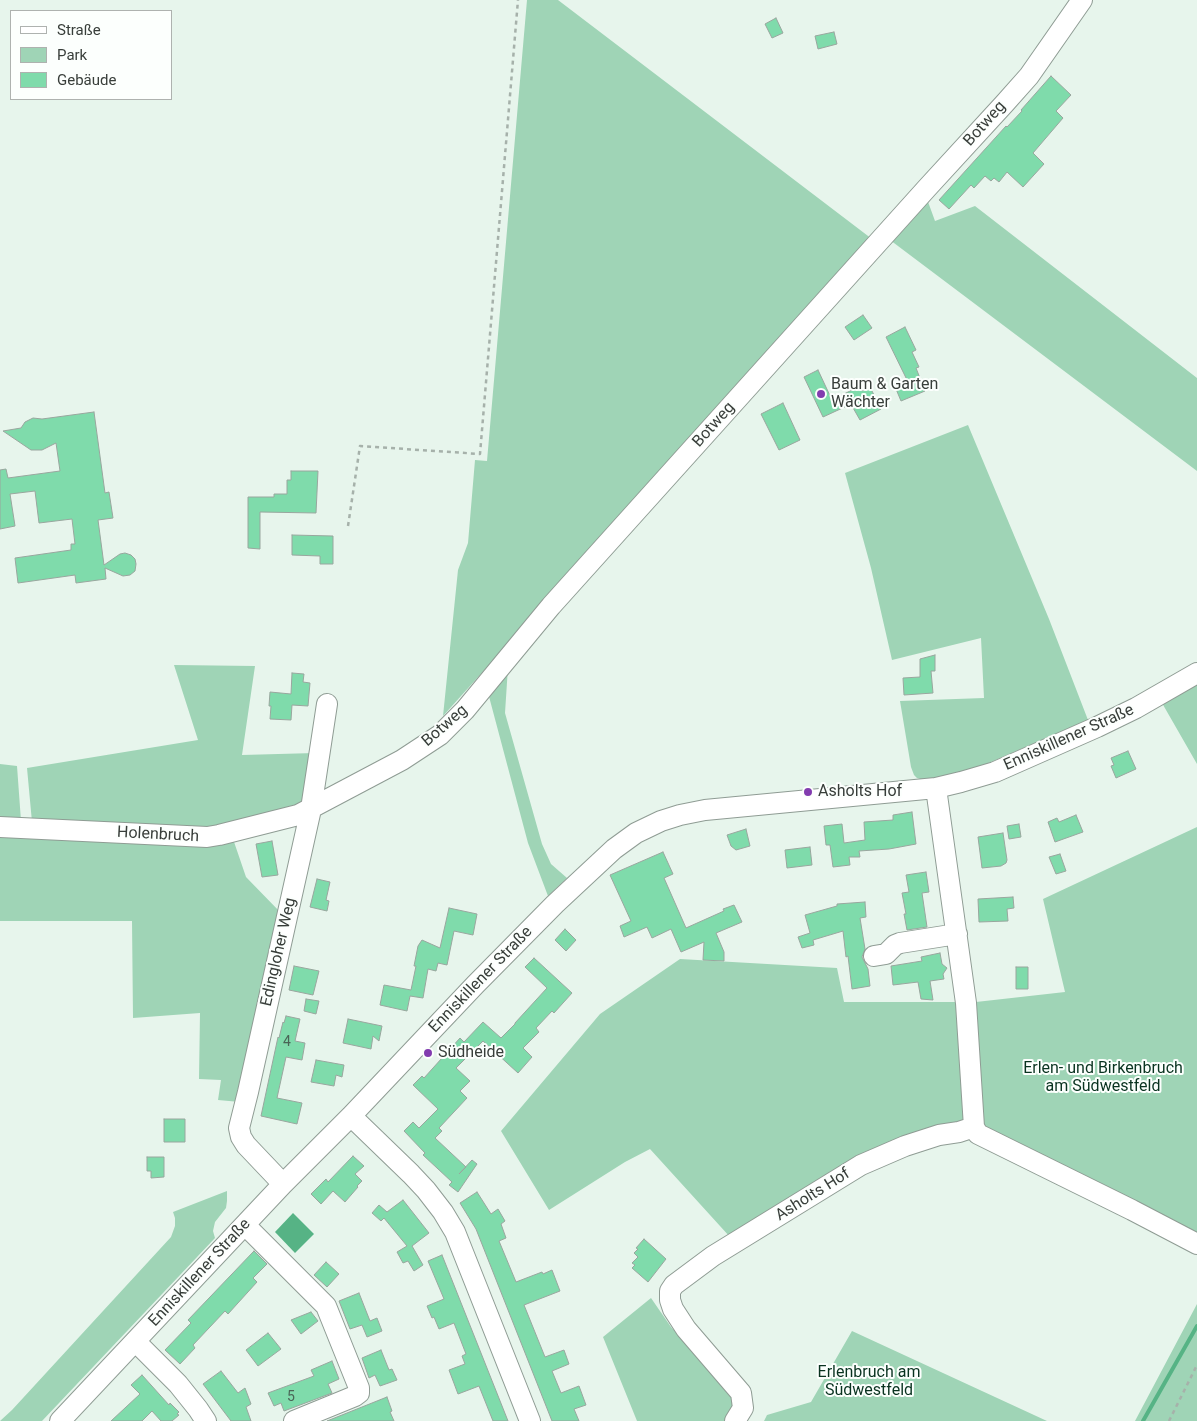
<!DOCTYPE html>
<meta charset="utf-8">
<style>
body{margin:0}
#map{position:relative;width:1197px;height:1421px;overflow:hidden;background:#e7f5ec;font-family:Roboto,sans-serif}
canvas{display:block}
.legend{position:absolute;left:10px;top:10px;width:162px;height:90px;box-sizing:border-box;background:#fcfffd;border:1px solid #aeb2af;margin:0;padding:6px 9px;list-style:none;font-size:15px;color:#383e3a}
.legend li{display:flex;align-items:center;gap:10px;height:25px}
.legend b{width:25px;border:1px solid #aeb2af}
</style>
<div id="map">
<canvas width="1197" height="1421"></canvas>
<ul class="legend">
<li><b style="height:6px;background:#fff"></b>Straße</li>
<li><b style="height:14px;background:#9fd4b6"></b>Park</li>
<li><b style="height:14px;background:#7fdbab"></b>Gebäude</li>
</ul>
</div>
<script>
const context = document.querySelector('canvas').getContext('2d');
context.lineJoin = 'round';
function fill(path, color) { context.fillStyle = color; context.fill(path, 'evenodd'); }
const shape = rows => new Path2D(rows.map(r => 'M' + r).join(''));
function strokePath(path, color, width, dash) { context.strokeStyle = color; context.lineWidth = width; context.lineCap = dash ? 'butt' : 'round'; context.setLineDash(dash || []); context.stroke(path); }
function write(font, color, halo, rows, align = 'center') {
  context.font = font + ' Roboto,sans-serif'; context.lineWidth = 4; context.setLineDash([]); context.textBaseline = 'middle'; context.strokeStyle = halo; context.fillStyle = color; for (const [text, x, y, turn = 0] of rows) {
    context.save(); context.translate(x, y); context.rotate((+turn || 0) * Math.PI / 180); context.textAlign = isNaN(turn) ? turn : align; if (halo) context.strokeText(text, 0, 0); context.fillText(text, 0, 0); context.restore();
  }
}
const green = shape([
 [527,0,558,0,872,239,443,716,458,570,468,543,475,460,487,461],
 [927,199,935,221,975,206,1197,378,1197,471,890,240],
 [968,425,1049,619,1088,720,977,768,943,778,923,780,917,778,914,775,911,767,900,701,984,698,981,638,892,660,871,568,845,473],
 [174,665,255,666,242,755,315,753,306,803,205,830,32,822,27,768,198,740],
 [508,667,505,713,542,844,551,864,567,878,548,896,528,843,487,689],
 [1197,684,1197,764,1162,703],
 [0,764,17,766,21,821,0,820],
 [1197,827,1197,1238,982,1127,976,1002,1065,992,1043,899],
 [0,832,232,836,246,877,281,913,240,1102,218,1100,221,1080,199,1079,200,1013,133,1018,132,921,0,921],
 [680,959,837,968,844,1002,958,1002,967,1120,730,1237,650,1149,625,1162,549,1210,501,1131,600,1014],
 [227,1191,227,1201,226,1208,215,1222,213,1231,215,1238,42,1421,0,1421,12,1410,171,1237,175,1226,175,1218,173,1212],
 [651,1298,671,1327,736,1395,736,1407,726,1421,637,1421,603,1337],
 [1197,1304,1197,1421,1135,1421],
 [852,1331,1047,1421,764,1421,767,1415,811,1402]
]);
const water = shape([
 [293,1213,314,1234,295,1253,275,1232]
]);
const stream = shape([
 [1143,1421,1197,1326]
]);
const building = shape([
 [776,18,783,33,772,38,765,24,776,18],
 [834,32,837,44,818,49,815,36,834,32],
 [1051,76,1071,95,1056,111,1063,118,1033,153,1044,164,1023,187,1007,172,999,182,994,178,991,181,985,176,974,188,971,185,949,209,939,200,1006,126,1007,127,1022,111,1021,110,1051,76],
 [863,315,872,328,854,340,845,327,863,315],
 [905,327,916,350,912,352,919,367,916,368,925,391,901,401,896,389,909,384,886,337,905,327],
 [818,370,832,400,860,386,862,391,870,387,881,409,860,420,852,406,850,407,849,405,823,417,804,377,818,370],
 [783,403,800,440,779,450,761,414,783,403],
 [94,412,105,493,109,492,113,518,98,520,104,565,120,554,125,553,131,555,135,559,136,564,135,571,130,575,123,576,105,568,106,579,76,583,75,575,18,583,15,558,71,550,71,544,75,544,72,519,39,523,35,491,10,494,15,526,0,529,0,470,6,469,8,478,60,471,56,443,42,450,31,450,3,431,21,428,25,422,33,418,42,419,94,412],
 [291,471,318,471,316,513,260,512,260,549,248,548,248,497,274,497,274,494,287,494,287,480,291,480,291,471],
 [292,535,333,536,333,564,320,564,320,556,292,555,292,535],
 [935,655,935,671,931,671,933,693,904,695,903,678,920,677,920,659,935,655],
 [292,673,304,674,303,682,310,683,308,706,292,705,291,720,270,719,271,706,269,706,270,692,291,694,292,673],
 [1128,751,1136,769,1116,778,1111,766,1114,765,1111,758,1128,751],
 [912,812,916,844,889,849,859,851,860,857,849,857,850,865,833,867,830,845,826,845,824,826,842,824,844,843,865,840,864,822,893,820,893,815,912,812],
 [1076,815,1083,832,1055,842,1048,822,1057,818,1059,822,1076,815],
 [1019,824,1021,837,1009,839,1007,826,1019,824],
 [746,829,750,846,736,850,731,846,727,835,746,829],
 [1003,833,1007,860,1006,863,1001,866,982,868,978,837,1003,833],
 [272,841,278,875,262,877,256,844,272,841],
 [810,847,812,865,787,868,785,850,810,847],
 [663,852,673,874,664,878,686,928,724,911,723,909,734,905,742,922,716,933,724,952,724,961,703,960,704,942,681,952,671,929,652,938,647,927,624,937,620,926,631,921,610,875,663,852],
 [1060,854,1066,871,1056,874,1049,857,1060,854],
 [926,872,929,892,922,893,927,927,907,930,904,914,906,914,902,893,909,892,906,875,926,872],
 [317,879,330,882,326,900,329,901,327,911,310,907,317,879],
 [1013,897,1014,908,1007,909,1008,921,979,922,978,899,1013,897],
 [865,902,866,917,860,918,865,949,862,957,868,969,870,986,852,989,848,956,846,957,843,931,813,940,814,945,802,948,798,937,810,933,805,915,837,906,837,904,865,902],
 [449,908,477,914,473,935,454,931,447,965,438,963,436,971,428,969,423,998,410,996,407,1011,380,1005,384,985,411,990,416,966,414,966,418,946,422,940,440,948,449,908],
 [565,929,576,940,566,951,555,940,565,929],
 [940,953,942,964,947,968,943,974,944,979,930,981,933,1000,921,999,918,982,893,985,891,966,922,961,921,957,940,953],
 [534,958,572,993,554,1013,552,1011,536,1028,539,1032,523,1048,532,1057,518,1073,483,1041,456,1068,470,1081,460,1091,467,1098,439,1128,442,1131,435,1138,466,1167,459,1174,472,1160,477,1164,458,1192,449,1185,452,1182,423,1155,425,1153,404,1131,413,1122,419,1128,438,1109,413,1085,422,1076,424,1078,460,1038,464,1042,483,1022,501,1038,515,1024,515,1023,547,988,525,967,534,958],
 [294,966,319,971,313,995,289,990,294,966],
 [1016,967,1028,967,1028,989,1016,989,1016,967],
 [306,999,319,1001,316,1014,304,1011,306,999],
 [286,1016,300,1019,295,1041,305,1043,302,1060,286,1057,277,1098,302,1103,297,1124,261,1116,278,1037,279,1038,283,1022,284,1023,286,1016],
 [348,1019,382,1026,379,1041,373,1036,371,1049,343,1043,348,1019],
 [316,1060,344,1065,342,1077,336,1075,334,1086,311,1082,316,1060],
 [164,1119,185,1119,185,1142,164,1142,164,1119],
 [353,1156,364,1166,355,1174,362,1181,357,1186,358,1187,345,1202,333,1191,321,1204,311,1194,326,1179,328,1182,353,1156],
 [147,1157,164,1157,164,1177,151,1178,151,1171,147,1171,147,1157],
 [477,1192,491,1214,498,1209,505,1221,501,1224,506,1238,499,1241,516,1282,542,1272,543,1274,552,1270,560,1291,524,1305,545,1357,564,1350,569,1364,552,1371,561,1393,579,1386,586,1405,574,1409,579,1421,552,1421,476,1229,460,1203,477,1192],
 [403,1200,429,1233,412,1246,423,1265,414,1271,408,1261,403,1263,397,1252,407,1246,384,1218,381,1221,372,1213,379,1205,387,1212,403,1200],
 [644,1239,666,1259,648,1282,632,1268,635,1265,632,1263,638,1257,634,1253,638,1249,636,1248,644,1239],
 [254,1251,267,1264,253,1278,257,1282,228,1314,225,1311,193,1345,195,1348,180,1364,165,1350,191,1323,188,1320,254,1251],
 [442,1255,477,1343,508,1421,493,1421,479,1386,458,1394,449,1370,465,1364,462,1356,466,1354,454,1323,439,1329,434,1317,432,1318,427,1306,444,1299,428,1261,442,1255],
 [326,1262,339,1274,327,1287,314,1275,326,1262],
 [359,1293,370,1321,377,1318,382,1331,367,1337,362,1325,350,1329,339,1301,359,1293],
 [311,1312,318,1321,301,1334,291,1320,311,1312],
 [268,1333,281,1349,258,1366,246,1350,268,1333],
 [381,1350,389,1370,392,1369,397,1380,380,1386,375,1375,369,1378,362,1358,381,1350],
 [332,1361,339,1379,328,1384,332,1393,284,1411,281,1403,274,1406,268,1393,314,1376,311,1370,332,1361],
 [221,1371,238,1393,245,1388,251,1404,246,1407,251,1421,231,1421,203,1384,221,1371],
 [142,1375,169,1405,170,1403,179,1412,177,1414,179,1415,172,1421,161,1421,152,1411,142,1421,111,1421,140,1394,131,1385,142,1375],
 [387,1397,392,1411,390,1412,394,1421,327,1421,387,1397]
]);
const path = shape([
 [348,526,360,446,480,454,518,0],
 [1169,1421,1197,1365]
]);
const minor = shape([
 [936,788,966,1003,974,1127,978,1134,1132,1210,1197,1244],
 [0,827,207,837,219,835,298,815,402,760,440,735,465,710,551,606,927,188,1005,103,1029,76,1082,0],
 [874,956,886,954,895,945,900,943,957,934],
 [351,1116,411,1174,426,1190,443,1212,455,1232,530,1421],
 [283,1184,246,1145,241,1137,239,1128,248,1092,311,809,327,704],
 [245,1225,326,1306,359,1388,359,1393,355,1396,294,1421],
 [136,1342,178,1384,198,1409,206,1421],
 [60,1421,283,1184,351,1116,475,985,555,904,614,849,636,833,661,821,680,815,705,810,936,788,961,782,995,772,1097,727,1136,708,1197,673],
 [735,1421,743,1408,741,1393,686,1329,673,1309,670,1300,670,1291,674,1285,713,1256,861,1165,905,1146,939,1135,959,1132,974,1127]
]);
const markers = [
 [821,394,5,"#823caf"],
 [808,792,5,"#823caf"],
 [428,1053,5,"#823caf"]
];
const numberNames = [
 ["4",287,1042],
 ["5",291,1397]
];
const streetNames = [
 ["Botweg",985,124,-48],
 ["Botweg",714,425,-48],
 ["Botweg",445,726,-41],
 ["Enniskillener Straße",1069,738,-24],
 ["Holenbruch",158,835,3],
 ["Edingloher Weg",279,952,-77],
 ["Enniskillener Straße",481,980,-46],
 ["Asholts Hof",813,1195,-32],
 ["Enniskillener Straße",200,1273,-47]
];
const poiNames = [
 ["Baum & Garten",831,385],
 ["Wächter",831,403],
 ["Asholts Hof",818,792],
 ["Südheide",438,1053]
];
const parkNames = [
 ["Erlen- und Birkenbruch",1103,1069],
 ["am Südwestfeld",1103,1087],
 ["Erlenbruch am",869,1373],
 ["Südwestfeld",869,1391]
];
fill(green, '#9fd4b6');
fill(water, '#56b385');
strokePath(stream, '#56b385', 4);
fill(building, '#7fdbab');
strokePath(building, '#99a69e', 1);
strokePath(minor, '#8f9c94', 22);
strokePath(path, '#a6b1aa', 2.5, [4, 4]);
strokePath(minor, '#fff', 20);
for (const [x, y, r, color] of markers) { const dot = new Path2D(); dot.arc(x, y, r, 0, 2 * Math.PI); context.fillStyle = color; context.fill(dot); strokePath(dot, '#fcfffd', 2); }
write('14px', '#4a6556', null, numberNames);
write('16px', '#383e3a', '#fcfffd', streetNames);
write('16px', '#383e3a', '#fcfffd', poiNames, 'left');
write('16px', '#093320', '#fcfffd', parkNames);
</script>
